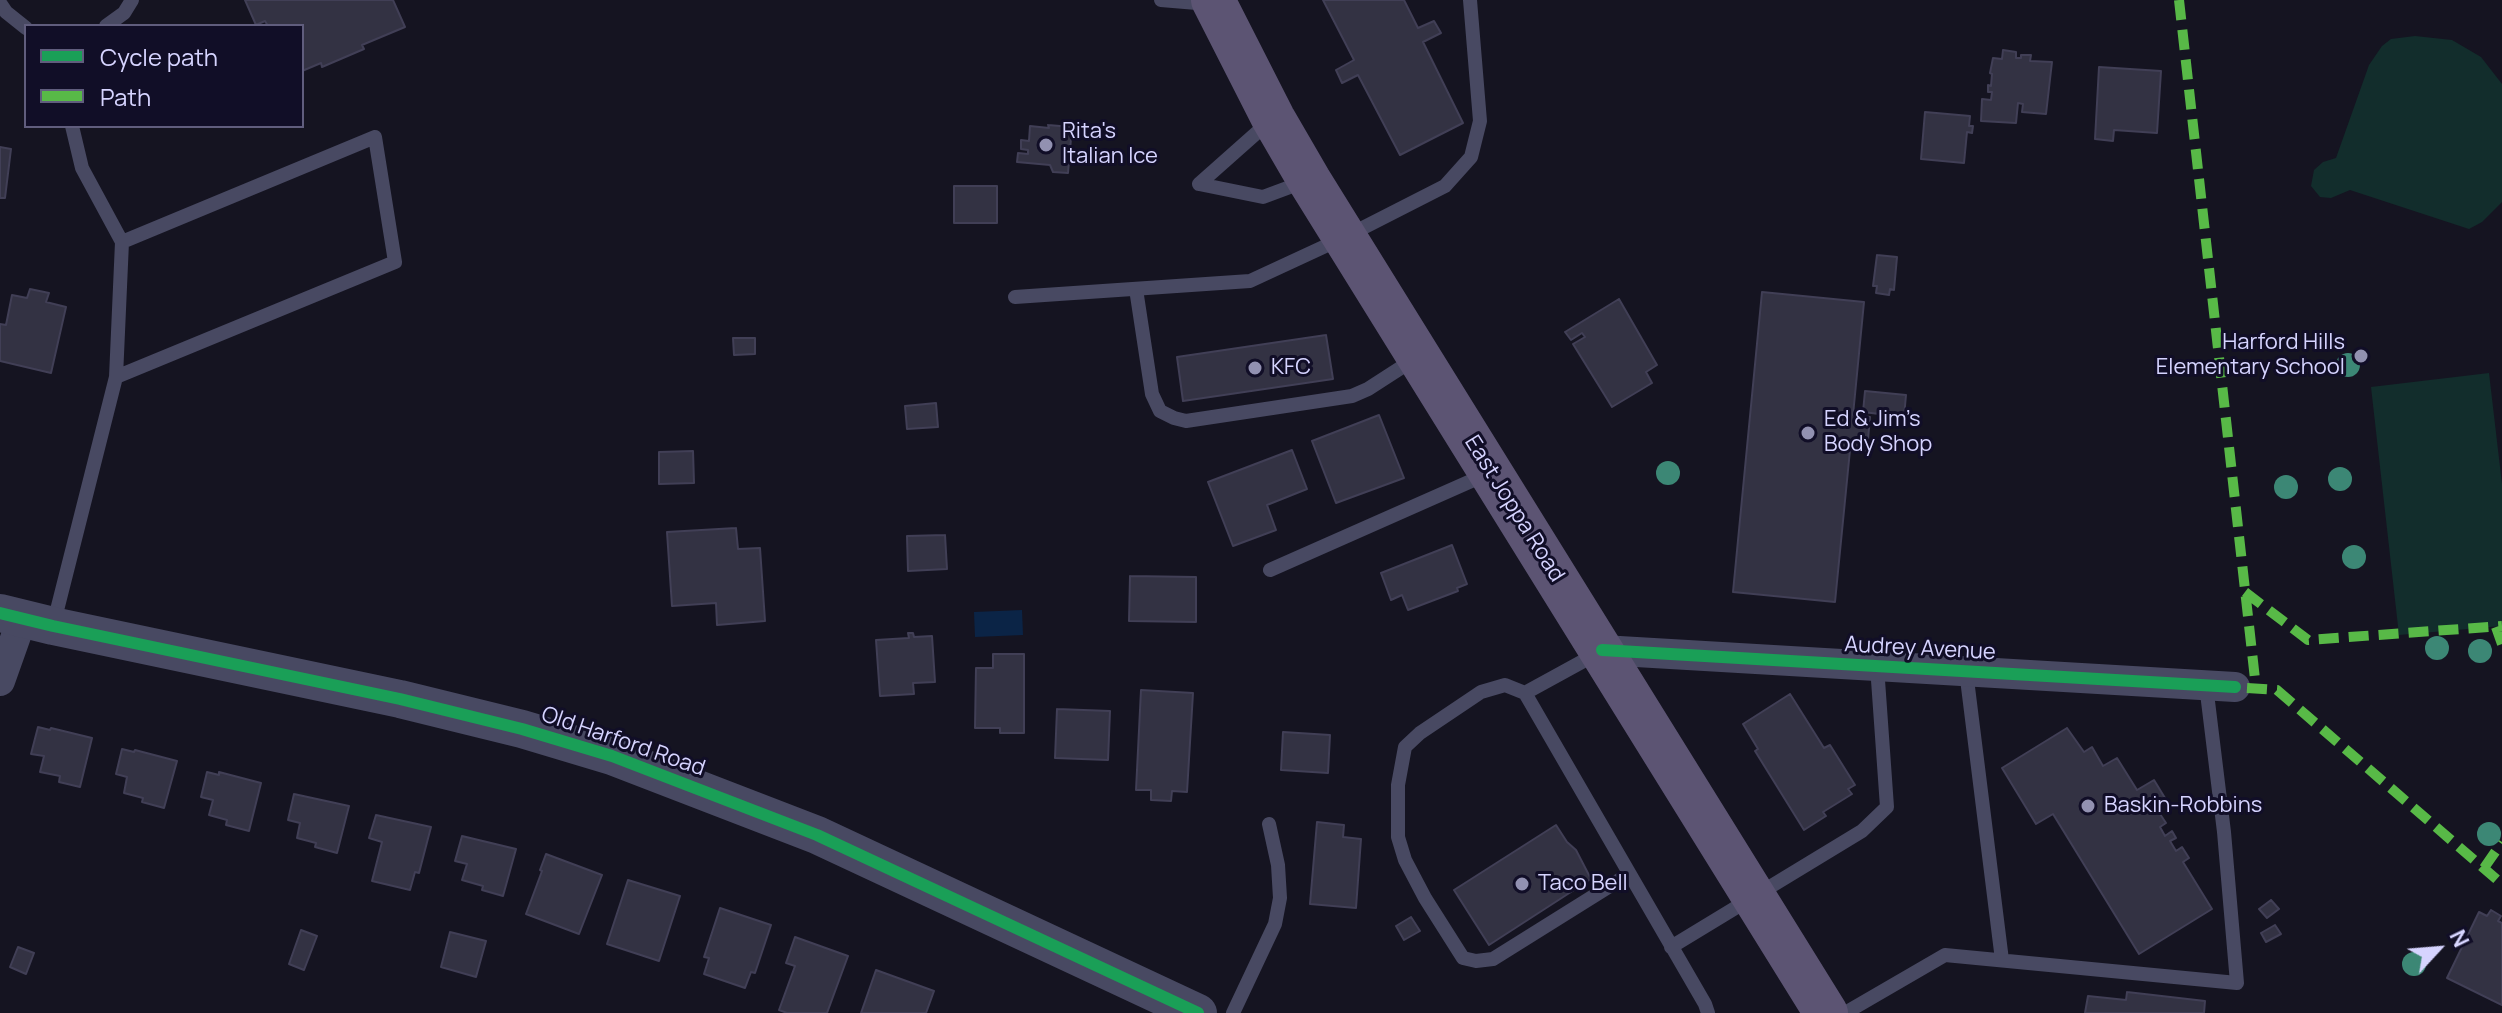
<!DOCTYPE html>
<meta charset="utf-8">
<style>
body{margin:0}
#map{position:relative;width:2502px;height:1013px;overflow:hidden;background:#151421;font-family:Manrope,sans-serif}
canvas{display:block}
.legend{position:absolute;left:24px;top:24px;width:280px;height:104px;box-sizing:border-box;background:#110e27;border:2px solid #605d7d;margin:0;padding:10px 14px;list-style:none;font-size:24px;color:#d6d4ff}
.legend li{display:flex;align-items:center;gap:16px;height:40px}
.legend b{width:40px;border:2px solid #605d7d}
.north{position:absolute;left:2398px;top:909px;width:80px;height:80px;-webkit-text-stroke:6px #110e27;paint-order:stroke;rotate:64deg;font-size:22px;font-weight:700;line-height:32px;text-align:center;color:#d6d4ff}
.north::after{content:'';display:block;margin:auto;width:28px;height:36px;background:#d6d4ff;clip-path:polygon(50% 0,100% 100%,50% 72%,0 100%)}
</style>
<div id="map">
<canvas width="2502" height="1013"></canvas>
<ul class="legend">
<li><b style="height:10px;background:#1a9f57"></b>Cycle path</li>
<li><b style="height:10px;background:#58b947"></b>Path</li>
</ul>
<div class="north">N</div>
</div>
<script>
const context = document.querySelector('canvas').getContext('2d');
context.lineJoin = 'round';
function fill(path, color) { context.fillStyle = color; context.fill(path, 'evenodd'); }
const shape = rows => new Path2D(rows.map(r => 'M' + r).join(''));
function strokePath(path, color, width, dash) { context.strokeStyle = color; context.lineWidth = width; context.lineCap = dash ? 'butt' : 'round'; context.setLineDash(dash || []); context.stroke(path); }
function write(font, color, halo, rows, align = 'center') {
  context.font = font + ' Manrope,sans-serif'; context.lineWidth = 6; context.setLineDash([]); context.textBaseline = 'middle'; context.strokeStyle = halo; context.fillStyle = color; for (const [text, x, y, turn = 0] of rows) {
    context.save(); context.translate(x, y); context.rotate((+turn || 0) * Math.PI / 180); context.textAlign = isNaN(turn) ? turn : align; if (halo) context.strokeText(text, 0, 0); context.fillText(text, 0, 0); context.restore();
  }
}
const green = shape([
 [2415,36,2452,40,2481,57,2502,84,2502,202,2482,222,2469,229,2350,190,2331,198,2320,197,2311,186,2314,170,2323,162,2336,158,2369,65,2382,46,2391,39],
 [2489,373,2502,484,2502,626,2399,635,2371,387]
]);
const water = shape([
 [1022,610,1023,635,975,637,974,612]
]);
const building = shape([
 [245,0,393,0,405,27,362,45,364,49,322,67,321,63,302,71,302,26,268,26,265,21,256,25,245,0],
 [1323,0,1404,0,1418,28,1434,21,1441,33,1423,42,1463,123,1400,155,1358,75,1342,83,1336,70,1354,60,1323,0],
 [2003,50,2016,52,2016,58,2021,58,2021,55,2031,55,2030,61,2052,62,2046,114,2022,112,2023,104,2018,103,2016,123,1981,121,1982,99,1991,100,1992,92,1988,92,1988,85,1991,86,1992,74,1990,73,1993,58,2002,59,2003,50],
 [2099,67,2161,71,2157,133,2114,130,2113,141,2095,139,2099,67],
 [1925,112,1970,116,1969,126,1973,126,1972,133,1967,132,1964,163,1921,159,1925,112],
 [1048,125,1072,127,1068,173,1053,172,1050,165,1017,162,1018,153,1028,154,1028,150,1021,149,1021,140,1029,141,1030,126,1049,128,1048,125],
 [0,147,11,149,5,198,0,198,0,147],
 [954,186,997,186,997,223,954,223,954,186],
 [1877,255,1897,257,1894,290,1890,289,1889,295,1876,293,1877,286,1873,286,1877,255],
 [30,289,49,293,46,302,66,307,51,373,0,361,0,324,6,325,12,295,27,298,30,289],
 [1762,292,1864,302,1853,415,1870,417,1867,451,1850,450,1835,602,1733,592,1762,292],
 [1619,299,1657,365,1646,372,1652,383,1612,407,1573,344,1585,337,1582,333,1571,340,1565,332,1619,299],
 [1326,335,1333,379,1183,401,1177,357,1326,335],
 [733,338,755,338,755,354,734,355,733,338],
 [1865,391,1906,395,1904,417,1863,412,1865,391],
 [936,403,938,427,907,429,905,406,936,403],
 [1379,415,1404,478,1336,503,1312,441,1379,415],
 [1292,450,1307,489,1267,505,1276,530,1233,546,1208,482,1292,450],
 [693,451,694,483,659,484,659,452,693,451],
 [736,528,738,549,760,548,765,621,717,625,716,603,672,606,667,532,736,528],
 [945,535,947,569,908,571,907,536,945,535],
 [1452,545,1467,584,1457,588,1458,591,1408,610,1402,595,1391,600,1381,573,1452,545],
 [1130,576,1196,577,1196,622,1129,621,1130,576],
 [908,633,913,633,914,637,932,636,935,682,913,683,914,694,880,696,876,640,909,638,908,633],
 [993,654,1024,654,1024,733,1000,733,1000,728,975,728,976,668,993,668,993,654],
 [1141,690,1193,693,1187,792,1172,791,1171,801,1151,800,1151,790,1136,790,1141,690],
 [1790,694,1824,748,1830,745,1855,785,1848,789,1852,794,1823,812,1826,816,1804,830,1755,751,1758,749,1743,724,1790,694],
 [1057,709,1110,711,1108,760,1055,758,1057,709],
 [38,727,50,730,51,728,92,738,80,787,59,782,60,776,40,772,44,756,31,754,38,727],
 [2067,728,2084,752,2092,747,2103,766,2117,758,2137,790,2154,780,2165,798,2154,805,2166,823,2160,827,2165,836,2172,831,2176,838,2170,841,2176,851,2182,847,2189,858,2183,862,2212,909,2139,954,2053,814,2036,824,2002,768,2067,728],
 [1283,732,1330,735,1328,773,1281,770,1283,732],
 [122,749,134,752,135,750,177,761,164,808,142,802,143,798,124,793,127,777,116,774,122,749],
 [207,772,219,775,219,772,261,783,249,831,226,825,227,820,209,815,213,800,201,797,207,772],
 [294,794,349,806,337,853,315,847,316,843,297,838,300,823,288,820,294,794],
 [376,815,431,827,419,873,415,872,410,890,372,881,382,842,369,838,376,815],
 [1317,822,1344,825,1343,837,1361,839,1356,908,1310,904,1317,822],
 [1556,825,1567,842,1576,850,1591,879,1489,945,1454,890,1556,825],
 [462,836,516,849,503,896,482,890,483,886,462,880,467,864,455,861,462,836],
 [546,854,602,875,579,934,526,914,542,871,540,870,546,854],
 [628,880,680,896,659,961,607,944,628,880],
 [2271,900,2279,909,2267,918,2259,909,2271,900],
 [720,908,771,925,755,973,751,972,745,988,704,974,709,958,704,957,720,908],
 [2491,910,2501,916,2498,921,2502,923,2502,1005,2447,978,2479,912,2487,916,2491,910],
 [1411,917,1420,931,1404,940,1396,926,1411,917],
 [2275,925,2281,934,2266,942,2261,933,2275,925],
 [301,930,317,936,304,970,289,964,301,930],
 [450,932,486,941,476,977,441,967,450,932],
 [795,937,848,956,827,1013,787,1013,779,1010,795,966,786,963,795,937],
 [18,947,34,953,26,974,10,967,18,947],
 [876,970,934,991,926,1013,861,1013,876,970],
 [2127,992,2205,1001,2204,1013,2085,1013,2088,996,2126,1000,2127,992]
]);
const service = shape([
 [1161,0,1209,4],
 [0,3,6,12,26,28],
 [106,26,124,13,132,0],
 [1199,184,1263,197,1306,181],
 [1199,184,1270,121],
 [1136,289,1152,394,1160,411,1174,418,1186,421,1352,396,1368,389,1416,358],
 [1015,297,1250,281,1345,237,1445,186,1471,157,1480,121,1470,0],
 [116,377,395,262,375,137,122,242],
 [1270,570,1487,474],
 [53,626,116,377,122,242,82,168,72,126],
 [1598,653,1525,693,1705,1004,1708,1013],
 [1966,671,2002,960],
 [1525,693,1505,685,1481,692,1420,733,1405,747,1398,785,1398,837,1405,860,1425,898,1463,958,1476,961,1493,959,1629,874],
 [1671,947,1862,831,1887,807,1877,666],
 [1233,1013,1275,924,1280,898,1278,865,1269,824],
 [1845,1013,1945,955,2237,983,2224,832,2206,685]
]);
const minor = shape([
 [1602,650,2235,687],
 [0,681,22,619]
]);
const tertiary = shape([
 [0,613,53,626,400,699,522,729,612,756,817,835,1198,1013]
]);
const primary = shape([
 [1213,0,1273,118,1309,180,1826,1013]
]);
const quiet = shape([
 [2179,0,2256,688],
 [2245,592,2308,640,2502,626],
 [2496,627,2502,644],
 [2247,688,2277,690,2502,884],
 [2484,868,2502,842]
]);
const cycleway = shape([
 [0,613,53,626,400,699,522,729,612,756,817,835,1198,1013],
 [1602,650,2235,687]
]);
const trees = [
 [2348,365],
 [1668,473],
 [2340,479],
 [2286,487],
 [2354,557],
 [2437,648],
 [2480,651],
 [2489,834],
 [2414,964]
];
const markers = [
 [1046,145,8,"#9291b1"],
 [2361,356,8,"#9291b1"],
 [1255,368,8,"#9291b1"],
 [1808,433,8,"#9291b1"],
 [2088,806,8,"#9291b1"],
 [1522,884,8,"#9291b1"]
];
const poiNames = [
 ["Rita's",1062,132],
 ["Italian Ice",1062,157],
 ["Harford Hills",2345,343,"right"],
 ["Elementary School",2345,368,"right"],
 ["KFC",1271,368],
 ["Ed & Jim’s",1824,420],
 ["Body Shop",1824,445],
 ["Baskin-Robbins",2104,806],
 ["Taco Bell",1538,884]
];
const streetNames = [
 ["East Joppa Road",1514,509,58],
 ["Audrey Avenue",1920,649,3],
 ["Old Harford Road",623,742,19]
];
fill(green, '#122d2c');
fill(water, '#0b2446');
fill(building, '#333243');
strokePath(building, '#413f56', 2);
strokePath(service, '#484962', 14);
strokePath(minor, '#484962', 30);
strokePath(tertiary, '#484962', 38);
strokePath(primary, '#5c5473', 44);
strokePath(quiet, '#58b947', 10, [20, 10]);
strokePath(cycleway, '#1a9f57', 12);
context.fillStyle = '#3c8775';
for (const [x, y] of trees) { context.beginPath(); context.arc(x, y, 12, 0, 2 * Math.PI); context.fill(); }
for (const [x, y, r, color] of markers) { const dot = new Path2D(); dot.arc(x, y, r, 0, 2 * Math.PI); context.fillStyle = color; context.fill(dot); strokePath(dot, '#110e27', 3); }
write('22px', '#d6d4ff', '#110e27', poiNames, 'left');
write('22px', '#d6d4ff', '#110e27', streetNames);
</script>
